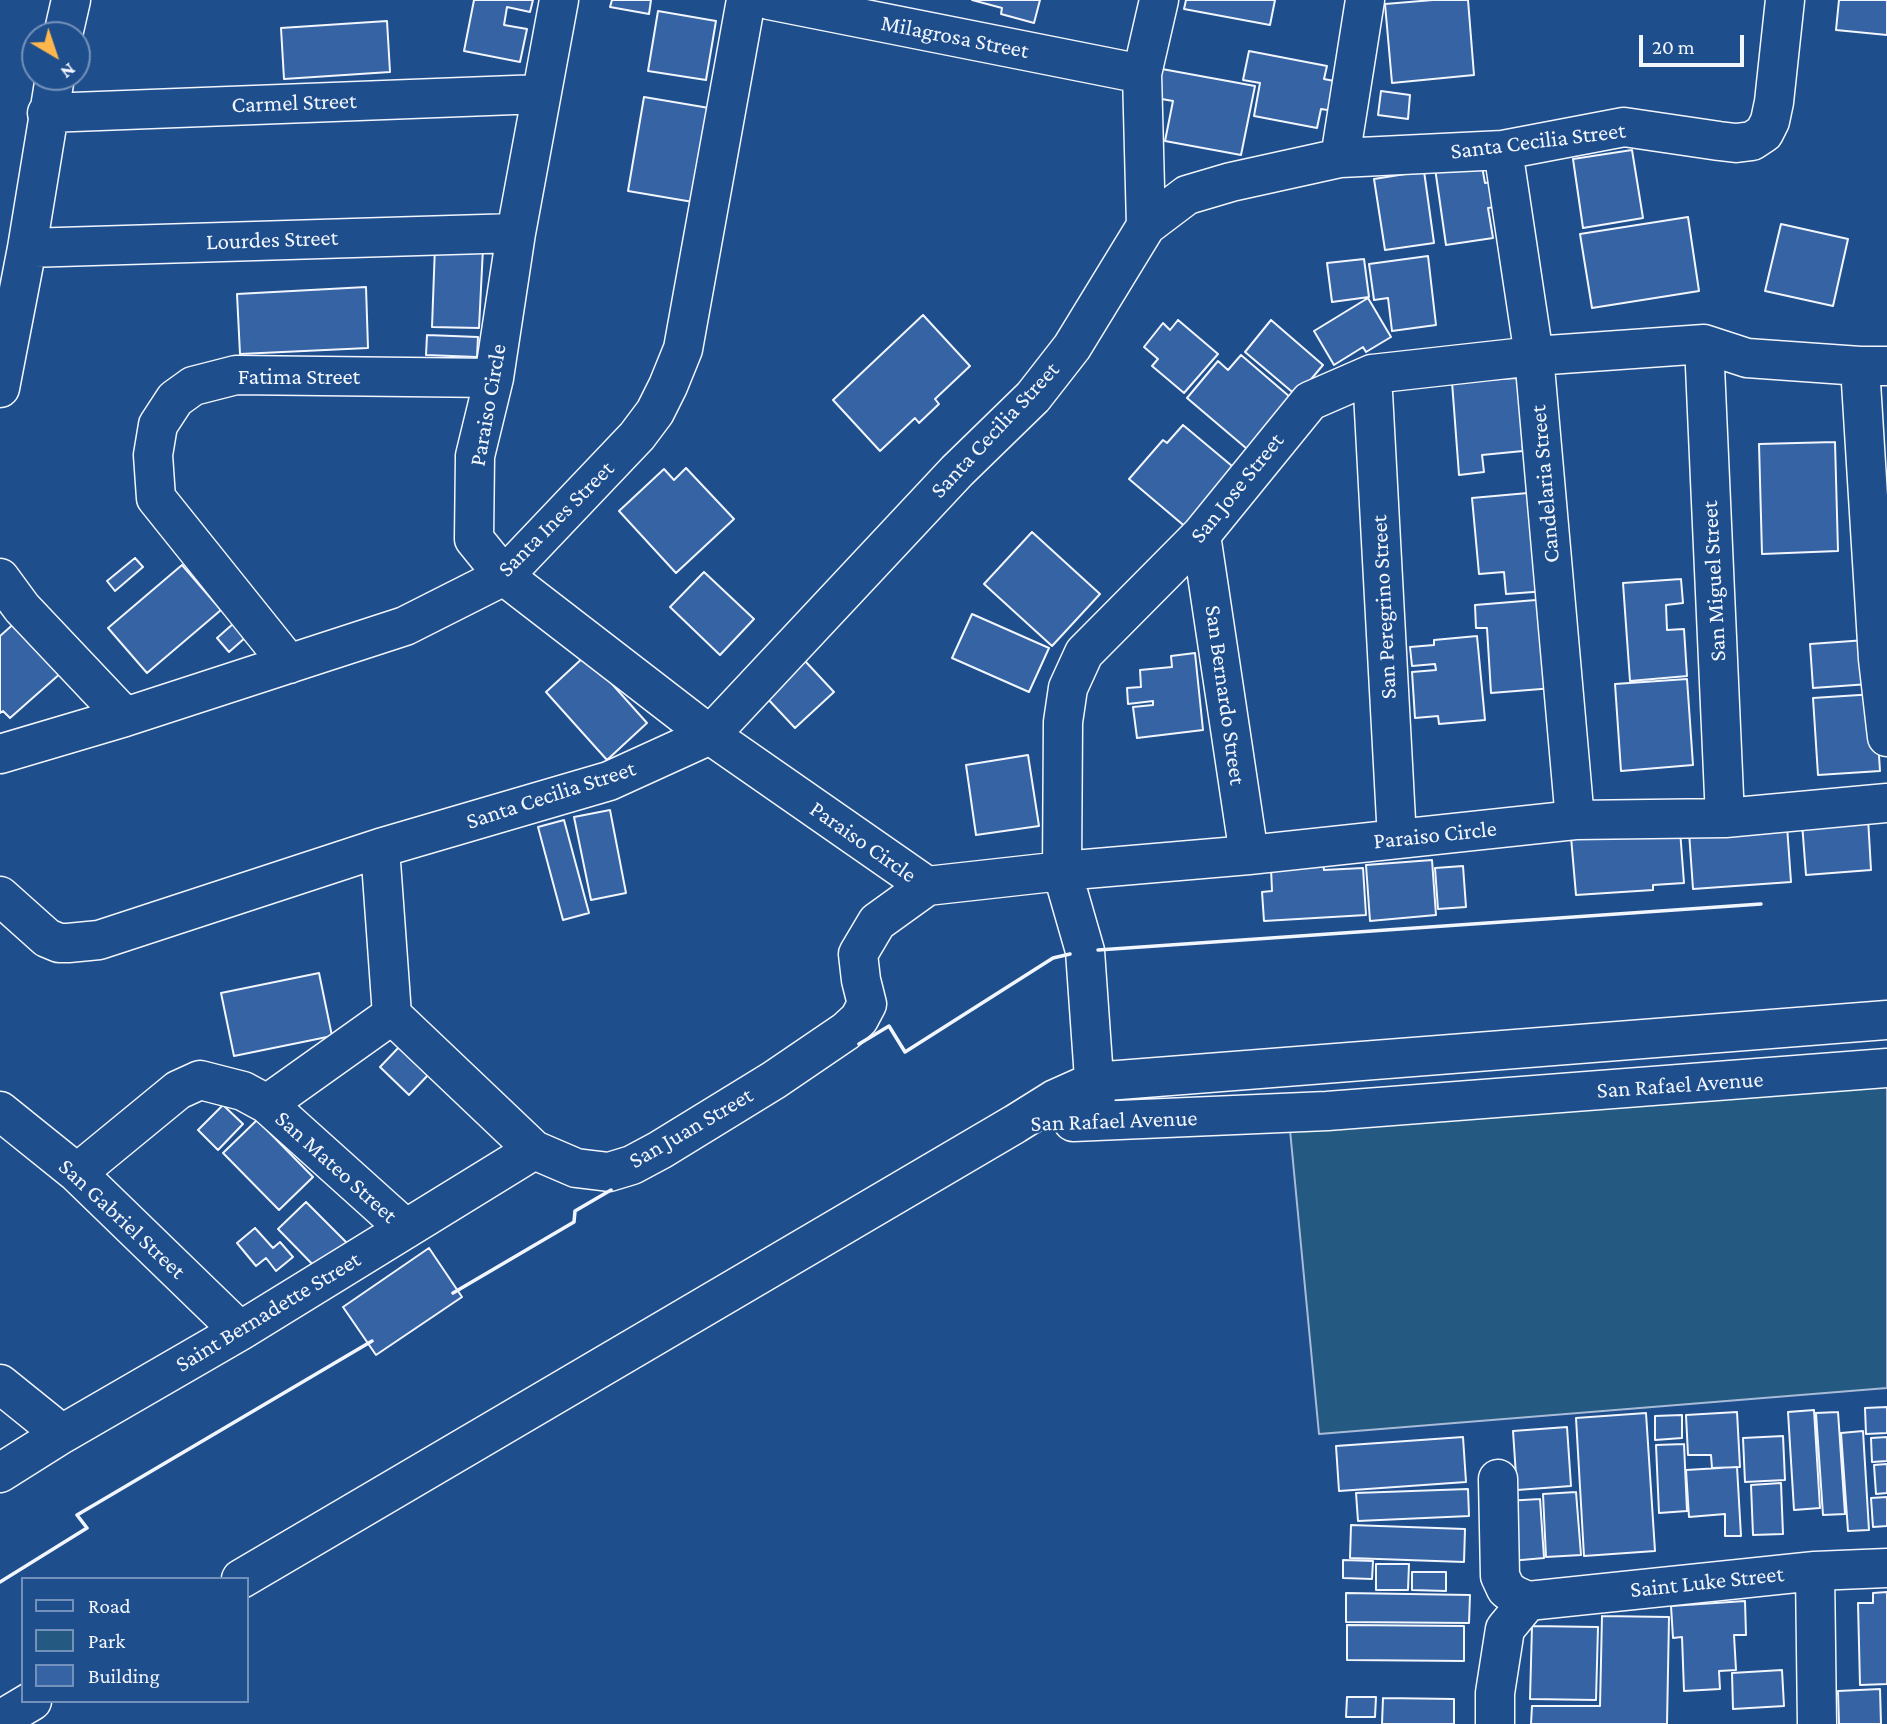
<!DOCTYPE html>
<style>
body{margin:0}
#map{position:relative;width:1887px;height:1724px;overflow:hidden;background:#1f4e8c;font-family:"Crimson Pro",serif}
canvas{display:block}
.legend{position:absolute;left:21px;top:1577px;width:228px;height:126px;box-sizing:border-box;background:#1f4e8c;border:2px solid #7391ba;margin:0;padding:9px 12px;list-style:none;font-size:21px;color:#f2f6ff}
.legend li{display:flex;align-items:center;gap:14px;height:35px}
.legend b{width:35px;border:2px solid #7391ba}
.north{position:absolute;left:21px;top:21px;width:70px;height:70px;box-sizing:border-box;background:#1f4e8c;border:2px solid #7391ba;border-radius:50%;rotate:141deg;font-size:19px;font-weight:700;line-height:28px;text-align:center;color:#f2f6ff}
.north::after{content:'';display:block;margin:auto;width:24px;height:32px;background:#ffb74d;clip-path:polygon(50% 0,100% 100%,50% 72%,0 100%)}
.scale{position:absolute;left:1639px;top:35px;width:105px;height:32px;box-sizing:border-box;border:4px solid #f2f6ff;border-top:0;padding-left:9px;font-size:21px;line-height:24px;white-space:nowrap;color:#f2f6ff;-webkit-text-stroke:5px #1f4e8c;paint-order:stroke}
</style>
<div id="map">
<canvas width="1887" height="1724"></canvas>
<ul class="legend">
<li><b style="height:9px;background:#1f4e8c"></b>Road</li>
<li><b style="height:19px;background:#245a82"></b>Park</li>
<li><b style="height:19px;background:#3563a3"></b>Building</li>
</ul>
<div class="north">N</div>
<div class="scale">20 m</div>
</div>
<script>
const context = document.querySelector('canvas').getContext('2d');
context.lineJoin = 'round';
function fill(path, color) { context.fillStyle = color; context.fill(path, 'evenodd'); }
const shape = rows => new Path2D(rows.map(r => 'M' + r).join(''));
function strokePath(path, color, width, dash) { context.strokeStyle = color; context.lineWidth = width; context.lineCap = dash ? 'butt' : 'round'; context.setLineDash(dash || []); context.stroke(path); }
function write(font, color, halo, rows, align = 'center') {
  context.font = font + ' "Crimson Pro",serif'; context.lineWidth = 5; context.setLineDash([]); context.textBaseline = 'middle'; context.strokeStyle = halo; context.fillStyle = color; for (const [text, x, y, turn = 0] of rows) {
    context.save(); context.translate(x, y); context.rotate((+turn || 0) * Math.PI / 180); context.textAlign = isNaN(turn) ? turn : align; if (halo) context.strokeText(text, 0, 0); context.fillText(text, 0, 0); context.restore();
  }
}
const green = shape([
 [1887,1087,1887,1388,1319,1434,1290,1130,1887,1087]
]);
const building = shape([
 [474,0,533,0,530,12,507,7,504,25,527,29,520,62,464,51,474,0],
 [612,0,651,0,649,14,610,7,612,0],
 [972,0,1040,0,1034,23,1001,14,1002,8,972,0],
 [1186,0,1275,0,1270,25,1184,9,1186,0],
 [1433,0,1468,0,1474,75,1392,83,1385,4,1433,0],
 [1839,0,1887,0,1887,35,1836,30,1839,0],
 [658,11,716,21,706,80,648,71,658,11],
 [387,21,390,72,284,79,281,28,387,21],
 [1249,51,1327,66,1324,79,1334,81,1334,111,1321,109,1317,128,1254,116,1260,83,1243,80,1249,51],
 [1162,69,1255,86,1241,155,1165,141,1173,101,1156,98,1162,69],
 [1381,91,1410,95,1408,119,1378,115,1381,91],
 [644,97,709,108,693,202,628,191,644,97],
 [1632,150,1643,218,1583,228,1573,159,1632,150],
 [1481,161,1485,183,1505,180,1509,205,1488,208,1493,238,1446,245,1435,168,1481,161],
 [1424,171,1434,243,1385,250,1374,179,1424,171],
 [1688,217,1699,291,1592,308,1580,234,1688,217],
 [1781,224,1848,239,1833,306,1765,291,1781,224],
 [435,246,483,248,479,328,432,327,435,246],
 [1428,256,1436,325,1392,331,1388,298,1374,300,1369,264,1428,256],
 [1364,259,1369,297,1332,302,1327,263,1364,259],
 [366,287,368,348,240,354,237,294,366,287],
 [1368,298,1391,337,1366,352,1363,347,1334,365,1314,331,1368,298],
 [923,315,970,366,935,399,939,404,919,423,915,418,880,451,833,400,923,315],
 [1178,320,1218,354,1184,393,1152,366,1158,359,1144,347,1163,323,1170,330,1178,320],
 [1271,320,1323,365,1297,396,1245,352,1271,320],
 [427,335,478,337,477,357,426,355,427,335],
 [1241,355,1297,403,1253,454,1187,398,1218,361,1228,370,1241,355],
 [1518,378,1523,451,1482,455,1484,472,1459,475,1452,382,1518,378],
 [1183,425,1238,471,1188,529,1129,479,1163,440,1167,443,1183,425],
 [1835,442,1838,551,1762,554,1759,444,1835,442],
 [686,468,734,519,676,573,619,511,664,469,674,480,686,468],
 [1539,492,1547,591,1506,594,1504,572,1479,574,1472,498,1539,492],
 [1032,532,1100,594,1052,646,984,584,1032,532],
 [135,558,143,567,115,591,107,581,135,558],
 [182,565,221,610,147,673,108,628,182,565],
 [704,572,754,619,720,655,670,607,704,572],
 [1681,579,1683,603,1666,605,1667,630,1684,629,1687,676,1630,681,1623,583,1681,579],
 [1548,599,1554,688,1491,693,1487,628,1476,628,1475,605,1548,599],
 [972,614,1049,648,1029,692,952,658,972,614],
 [18,620,62,672,10,718,3,711,0,713,0,636,18,620],
 [234,623,246,637,229,652,217,638,234,623],
 [1477,636,1485,720,1439,724,1438,716,1415,718,1412,672,1436,670,1435,664,1412,666,1410,647,1434,645,1434,640,1477,636],
 [1866,640,1869,684,1813,688,1810,644,1866,640],
 [1195,653,1203,730,1137,738,1133,707,1153,705,1153,701,1128,704,1127,688,1141,687,1140,670,1172,667,1171,656,1195,653],
 [586,655,647,723,607,760,546,692,586,655],
 [805,661,834,692,795,728,766,697,805,661],
 [1687,679,1693,765,1621,771,1615,684,1687,679],
 [1875,694,1880,771,1818,775,1813,698,1875,694],
 [1028,755,1039,826,976,835,966,765,1028,755],
 [610,810,626,893,591,900,574,817,610,810],
 [1868,818,1871,870,1806,875,1802,823,1868,818],
 [564,820,589,913,563,920,538,827,564,820],
 [1787,826,1791,882,1693,889,1689,832,1787,826],
 [1680,830,1684,883,1653,885,1653,890,1576,895,1571,837,1680,830],
 [1432,860,1436,915,1370,921,1366,865,1432,860],
 [1323,864,1324,870,1363,868,1366,915,1264,921,1262,892,1272,891,1271,868,1323,864],
 [1463,866,1466,907,1438,909,1435,868,1463,866],
 [319,973,332,1036,234,1056,221,993,319,973],
 [401,1045,430,1073,409,1095,380,1067,401,1045],
 [223,1105,243,1124,218,1150,198,1130,223,1105],
 [257,1120,313,1177,279,1210,223,1153,257,1120],
 [306,1202,348,1244,319,1271,278,1229,306,1202],
 [255,1228,273,1248,280,1242,293,1257,276,1271,266,1258,256,1266,237,1243,255,1228],
 [429,1248,462,1297,376,1355,343,1307,429,1248],
 [1887,1407,1887,1433,1866,1434,1865,1408,1887,1407],
 [1814,1410,1820,1508,1794,1510,1788,1412,1814,1410],
 [1737,1412,1740,1467,1712,1468,1711,1455,1688,1455,1686,1415,1737,1412],
 [1838,1412,1845,1514,1823,1515,1816,1413,1838,1412],
 [1646,1413,1655,1551,1584,1556,1576,1418,1646,1413],
 [1682,1415,1682,1438,1655,1440,1655,1416,1682,1415],
 [1567,1427,1571,1486,1517,1490,1513,1431,1567,1427],
 [1863,1431,1869,1530,1848,1531,1841,1433,1863,1431],
 [1783,1436,1785,1480,1745,1482,1743,1438,1783,1436],
 [1463,1437,1466,1482,1339,1491,1336,1446,1463,1437],
 [1887,1437,1887,1461,1872,1462,1871,1438,1887,1437],
 [1684,1444,1687,1511,1659,1513,1656,1445,1684,1444],
 [1887,1464,1887,1493,1876,1494,1874,1465,1887,1464],
 [1737,1467,1741,1536,1725,1536,1725,1514,1689,1517,1686,1470,1737,1467],
 [1781,1483,1783,1534,1753,1535,1751,1485,1781,1483],
 [1468,1489,1469,1516,1358,1521,1356,1493,1468,1489],
 [1576,1492,1581,1555,1546,1557,1543,1494,1576,1492],
 [1887,1497,1887,1526,1873,1527,1871,1498,1887,1497],
 [1540,1499,1544,1558,1510,1561,1506,1501,1540,1499],
 [1351,1525,1465,1529,1464,1562,1350,1558,1351,1525],
 [1343,1560,1373,1561,1372,1579,1343,1578,1343,1560],
 [1376,1564,1409,1564,1408,1590,1376,1590,1376,1564],
 [1412,1572,1446,1572,1446,1591,1412,1590,1412,1572],
 [1887,1592,1887,1684,1860,1685,1858,1603,1873,1603,1873,1593,1887,1592],
 [1346,1593,1470,1595,1469,1623,1346,1622,1346,1593],
 [1745,1601,1746,1635,1734,1635,1736,1670,1719,1671,1720,1689,1684,1691,1682,1637,1673,1638,1671,1606,1745,1601],
 [1602,1616,1669,1617,1667,1724,1531,1724,1532,1706,1600,1706,1602,1616],
 [1347,1625,1464,1626,1464,1661,1347,1660,1347,1625],
 [1532,1626,1598,1627,1596,1700,1530,1699,1532,1626],
 [1782,1670,1784,1706,1733,1709,1732,1673,1782,1670],
 [1880,1689,1881,1724,1839,1724,1838,1691,1880,1689],
 [1347,1697,1376,1697,1375,1717,1346,1717,1347,1697],
 [1383,1698,1454,1699,1454,1724,1382,1724,1383,1698]
]);
const minor = shape([
 [559,0,516,233,494,378,475,456,474,539,504,576,710,735,927,886,1062,871,1249,855,1575,820,1725,818,1887,803],
 [769,0,1142,74],
 [63,35,71,0],
 [47,113,540,94],
 [1503,150,1534,356,1575,820],
 [1340,158,1365,0],
 [1146,226,1142,74,1159,0],
 [27,248,516,233],
 [1704,344,1725,818],
 [1860,366,1878,659,1887,737],
 [1372,374,1397,839],
 [0,388,27,248,55,77],
 [1201,535,1249,855],
 [0,578,22,608,125,717],
 [289,664,156,498,153,455,158,425,175,399,193,386,236,375,494,378],
 [0,754,125,717,405,626,504,576,637,436,655,412,668,386,683,349,746,0],
 [380,848,392,1015,534,1150,576,1168,609,1172,632,1165,660,1150,774,1080,846,1031,859,1019,867,1004,861,980,858,954,877,922,927,886],
 [0,896,47,938,59,943,68,943,99,940,380,848,609,781,710,735,957,471,1033,397,1072,347,1146,226,1187,195,1231,182,1340,158,1503,150,1624,127,1719,141,1736,143,1752,141,1764,133,1770,121,1774,102,1785,0],
 [267,1104,406,1229],
 [0,1111,77,1173,240,1331],
 [1097,1121,1085,951,1062,871,1063,722,1068,688,1084,653,1201,535,1310,401,1372,374,1534,356,1704,344,1747,358,1860,366,1887,366],
 [1073,1122,1327,1111,1887,1068],
 [77,1173,178,1090,200,1080,243,1091,267,1104,392,1015],
 [0,1384,62,1434],
 [0,1473,62,1434,240,1331,534,1150],
 [1498,1479,1500,1576,1506,1589,1514,1595,1528,1601,1815,1571,1887,1568],
 [1815,1571,1817,1724],
 [241,1579,1015,1124,1055,1099,1093,1082,1887,1020],
 [0,1720,32,1701],
 [1495,1724,1495,1693,1505,1629,1528,1601]
]);
const wall = shape([
 [1098,950,1761,904],
 [859,1044,889,1026,905,1052,1053,958,1070,954],
 [453,1293,574,1222,575,1211,611,1190],
 [0,1582,87,1528,77,1515,372,1341]
]);
const streetNames = [
 ["Milagrosa Street",955,37,11],
 ["Carmel Street",294,103,-2],
 ["Santa Cecilia Street",1538,141,-7],
 ["Lourdes Street",272,240,-2],
 ["Fatima Street",299,377],
 ["Paraiso Circle",488,405,-80],
 ["Santa Cecilia Street",995,430,-47],
 ["Candelaria Street",1545,484,-95],
 ["San Jose Street",1237,488,-51],
 ["Santa Ines Street",556,519,-45],
 ["San Miguel Street",1714,581,-93],
 ["San Peregrino Street",1384,607,-93],
 ["San Bernardo Street",1225,695,82],
 ["Santa Cecilia Street",551,795,-18],
 ["Paraiso Circle",1435,835,-6],
 ["Paraiso Circle",863,842,35],
 ["San Rafael Avenue",1680,1085,-4],
 ["San Rafael Avenue",1114,1121,-2],
 ["San Juan Street",691,1128,-30],
 ["San Mateo Street",336,1167,42],
 ["San Gabriel Street",122,1219,43],
 ["Saint Bernadette Street",268,1312,-31],
 ["Saint Luke Street",1707,1582,-6]
];
fill(green, '#245a82');
strokePath(green, '#a8bbd7', 2);
fill(building, '#3563a3');
strokePath(building, '#f2f6ff', 2);
strokePath(minor, '#f2f6ff', 41);
strokePath(minor, '#1f4e8c', 38);
strokePath(wall, '#f2f6ff', 3.5);
write('23px', '#f2f6ff', '#1f4e8c', streetNames);
</script>
